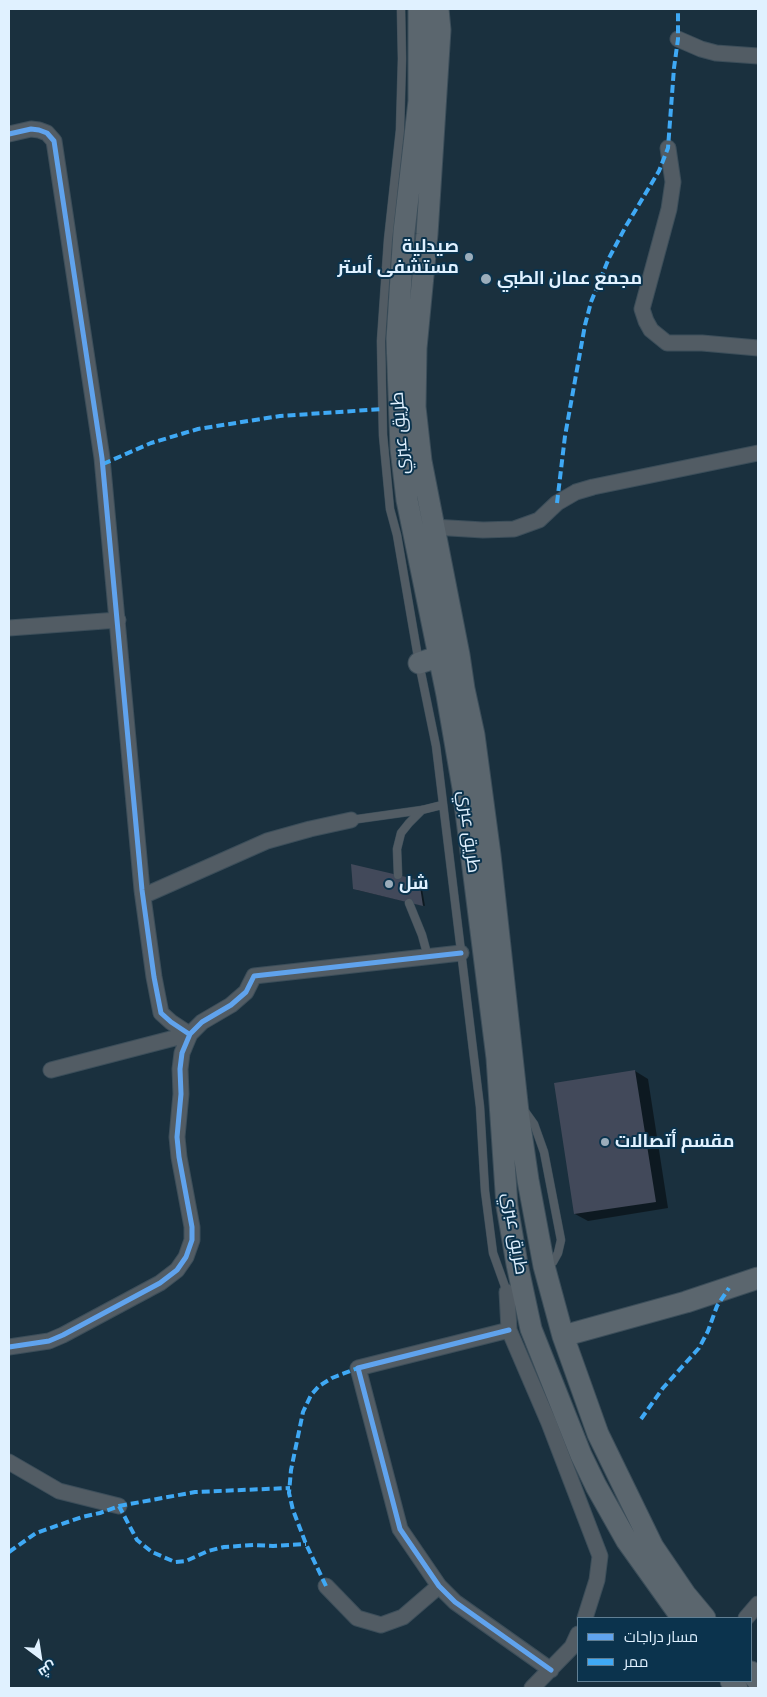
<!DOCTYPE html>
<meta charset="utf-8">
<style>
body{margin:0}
#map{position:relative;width:767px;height:1697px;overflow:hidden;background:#1a303e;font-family:"Roboto Condensed",Cairo,sans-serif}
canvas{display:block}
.frame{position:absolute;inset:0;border:10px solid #e0f1ff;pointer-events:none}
.legend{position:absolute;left:577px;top:1617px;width:175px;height:65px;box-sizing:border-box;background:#0b334d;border:1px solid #607f94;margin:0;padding:6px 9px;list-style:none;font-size:15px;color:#e0f1ff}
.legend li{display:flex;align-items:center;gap:10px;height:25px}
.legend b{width:25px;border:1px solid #607f94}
.north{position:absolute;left:15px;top:1632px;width:50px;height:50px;-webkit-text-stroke:4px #0b334d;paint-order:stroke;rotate:149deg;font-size:14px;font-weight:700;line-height:20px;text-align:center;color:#e0f1ff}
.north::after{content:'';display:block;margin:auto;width:18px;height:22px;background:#e0f1ff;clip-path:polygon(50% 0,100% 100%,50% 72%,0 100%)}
</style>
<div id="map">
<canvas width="767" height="1697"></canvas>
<div class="frame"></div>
<ul class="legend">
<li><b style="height:6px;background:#60a3ed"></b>مسار دراجات</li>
<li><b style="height:6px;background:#3fa9f5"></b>ممر</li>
</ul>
<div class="north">ش</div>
</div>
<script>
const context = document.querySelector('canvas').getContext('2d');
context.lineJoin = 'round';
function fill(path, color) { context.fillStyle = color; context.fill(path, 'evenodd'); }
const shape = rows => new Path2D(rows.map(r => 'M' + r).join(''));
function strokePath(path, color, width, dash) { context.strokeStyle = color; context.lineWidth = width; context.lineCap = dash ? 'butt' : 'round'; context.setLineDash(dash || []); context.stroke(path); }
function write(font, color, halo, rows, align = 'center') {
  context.font = font + ' "Roboto Condensed",Cairo,sans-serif'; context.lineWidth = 4; context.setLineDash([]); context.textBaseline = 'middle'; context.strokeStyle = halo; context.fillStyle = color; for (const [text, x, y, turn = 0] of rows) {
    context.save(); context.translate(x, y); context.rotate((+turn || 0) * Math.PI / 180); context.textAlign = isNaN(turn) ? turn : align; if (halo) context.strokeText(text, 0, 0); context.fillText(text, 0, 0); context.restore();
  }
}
const shadow = shape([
 [418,881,421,883,425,906,357,890],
 [635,1071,648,1079,668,1208,588,1221,575,1214]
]);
const building = shape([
 [351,864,419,880,423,906,353,889],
 [635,1070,656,1202,574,1214,554,1083]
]);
const lane = shape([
 [401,9,402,59,400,130,388,240,381,341,383,435,390,509,397,535,419,663,436,746,480,1107,485,1191,493,1253,507,1292],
 [351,820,422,810,442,805],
 [398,875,397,849,401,833,409,823,422,810],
 [409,903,422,935,428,957],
 [524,1110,534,1124,544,1152,561,1240,558,1253,553,1262,545,1266]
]);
const street = shape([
 [678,39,701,49,716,53,758,56],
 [9,134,31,129,39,130,47,133,54,141,102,458,142,890,154,977,161,1013,171,1022,189,1034],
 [668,148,673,182,669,209,642,309,646,321,651,330,667,343,702,343,758,348],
 [433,527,483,530,514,529,539,520,557,503,576,492,593,487,758,453],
 [9,628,118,620],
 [143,896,267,841,310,829,351,820],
 [51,1070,190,1034],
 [507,1292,509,1330,549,1423,600,1556,597,1580,585,1618],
 [509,1330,358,1368,400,1529,439,1586,455,1602,551,1670],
 [9,1347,49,1341,63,1335,160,1283,177,1270,186,1257,192,1240,192,1227,179,1157,177,1137,181,1094,180,1069,182,1053,190,1034,202,1022,231,1005,246,992,254,976,461,953],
 [9,1462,59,1491,119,1506],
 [326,1586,357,1618,381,1625,403,1617,439,1586],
 [746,1618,758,1604],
 [532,1688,572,1647,578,1634]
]);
const secondary = shape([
 [419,9,419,101,404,232,397,339,401,449,407,500,447,695,463,788,497,1058,507,1206,517,1264,531,1329,581,1455,596,1486,627,1541,682,1618],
 [438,9,440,30,427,234,416,348,415,407,421,461,459,655,464,689,474,735,490,855,518,1112,528,1180,544,1266,563,1336,598,1434,653,1547,685,1594,705,1618],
 [419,663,438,657],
 [563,1336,686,1302,758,1278],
 [751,1672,758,1681],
 [731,1681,737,1688]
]);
const quiet = shape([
 [103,464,151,443,198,429,280,416,383,409],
 [557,503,565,436,585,325,591,302,609,258,626,226,659,171,668,148,674,68,678,39,678,9],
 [641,1419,663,1388,699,1348,708,1331,717,1306,729,1288],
 [119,1506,195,1492,290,1488],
 [9,1552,36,1533,82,1517,100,1513,119,1506,137,1540,152,1552,175,1562,186,1561,208,1551,224,1547,254,1545,273,1546,306,1544],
 [326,1586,306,1544,293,1510,289,1493,291,1470,303,1412,311,1395,319,1386,332,1378,358,1368]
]);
const cycleway = shape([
 [9,134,31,129,39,130,47,133,54,141,102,458,142,890,154,977,161,1013,171,1022,189,1034],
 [509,1330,358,1368,400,1529,439,1586,455,1602,551,1670],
 [9,1347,49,1341,63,1335,160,1283,177,1270,186,1257,192,1240,192,1227,179,1157,177,1137,181,1094,180,1069,182,1053,190,1034,202,1022,231,1005,246,992,254,976,461,953]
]);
const markers = [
 [469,257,5,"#9badbb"],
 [486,279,6,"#9badbb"],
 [389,884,5,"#9badbb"],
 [605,1142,5,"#9badbb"]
];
const poiNames = [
 ["صيدلية",459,247,"right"],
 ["مستشفى أستر",459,268,"right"],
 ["مجمع عمان الطبي",497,279],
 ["شل",399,884],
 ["مقسم أتصالات",615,1142]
];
const streetNames = [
 ["طريق عبري",401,433,-94],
 ["طريق عبري",468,832,83],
 ["طريق عبري",514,1234,81]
];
fill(shadow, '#0007');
fill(building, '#42495a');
strokePath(lane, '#3c4e5a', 9);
strokePath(street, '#3c4e5a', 17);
strokePath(secondary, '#3c4e5a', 23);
strokePath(lane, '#525c64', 8);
strokePath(street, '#525c64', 15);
strokePath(secondary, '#5b666e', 21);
strokePath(quiet, '#3fa9f5', 4, [8, 4]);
strokePath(cycleway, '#60a3ed', 5);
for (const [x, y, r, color] of markers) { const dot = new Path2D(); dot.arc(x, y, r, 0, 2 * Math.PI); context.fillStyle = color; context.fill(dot); strokePath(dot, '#0b334d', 2); }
write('bold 18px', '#e0f1ff', '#0b334d', poiNames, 'left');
write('18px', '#e0f1ff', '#0b334d', streetNames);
</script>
